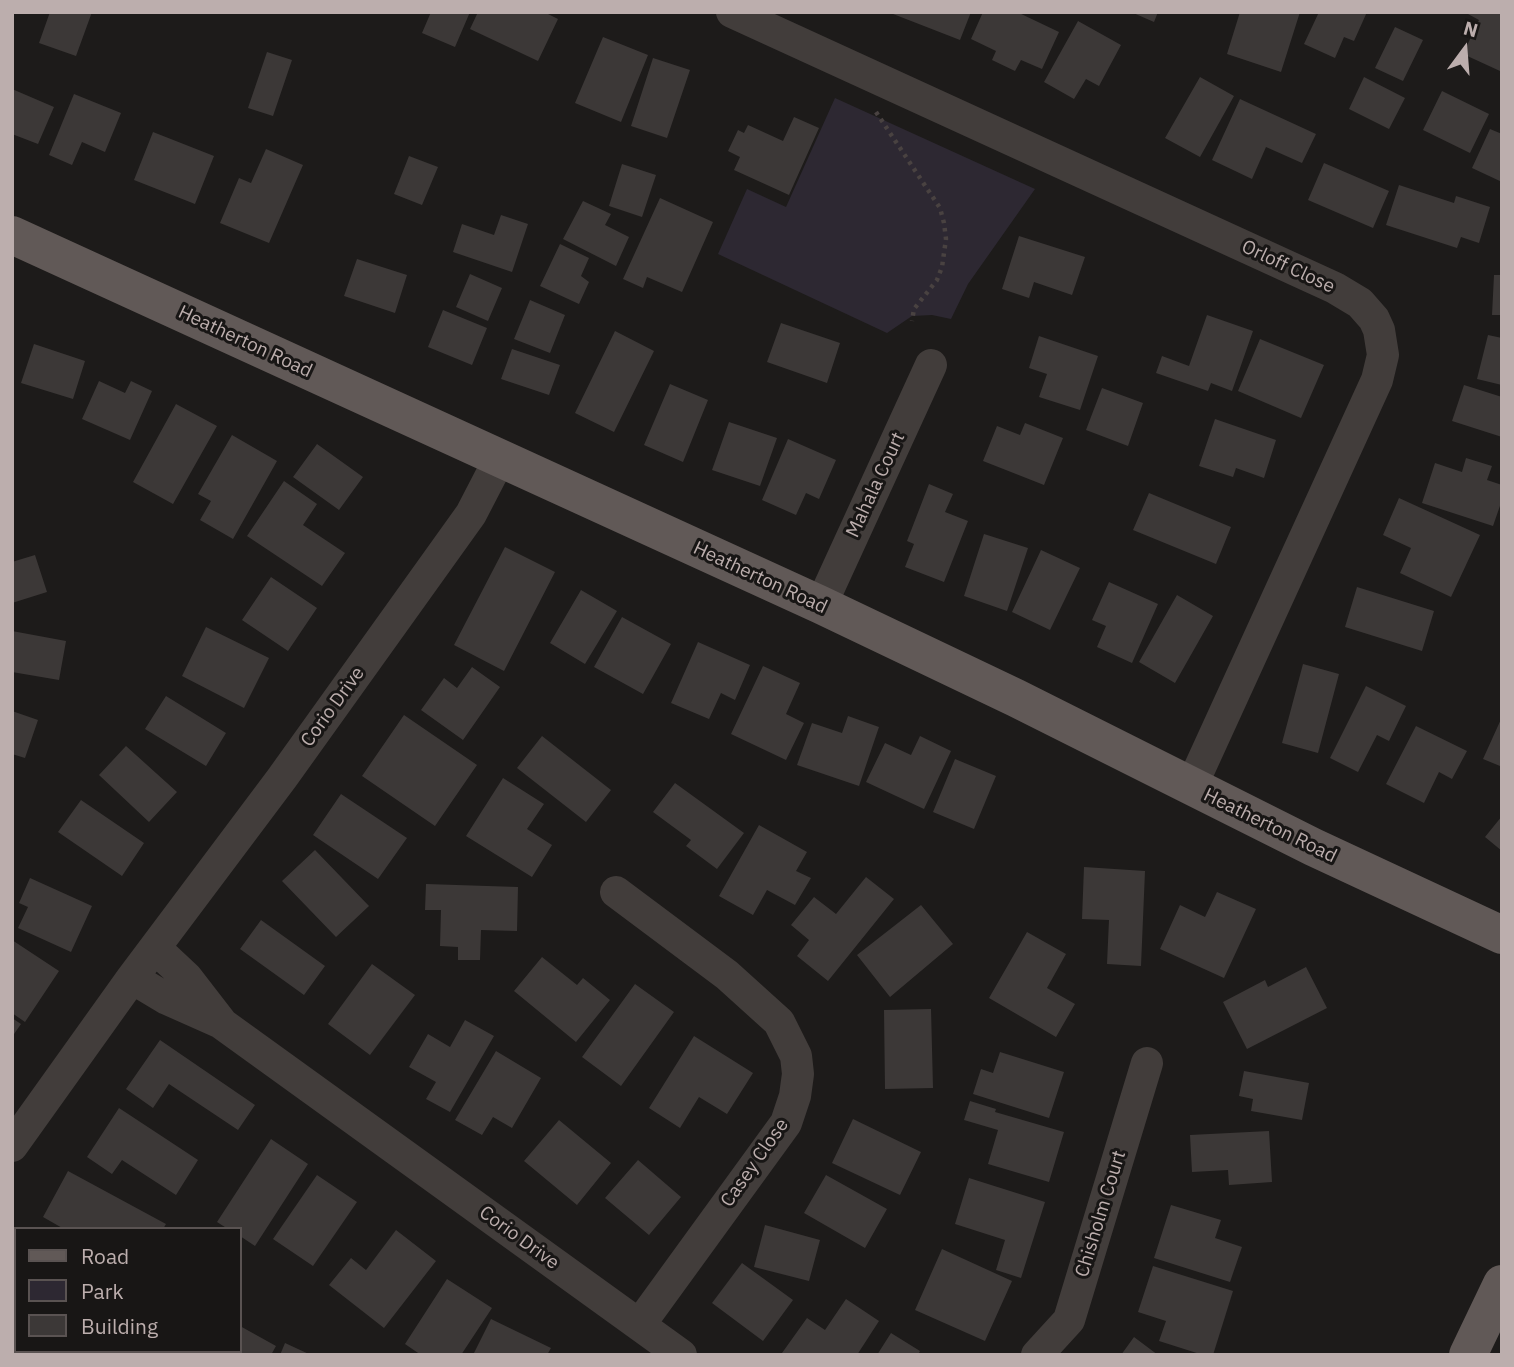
<!DOCTYPE html>
<style>
body{margin:0}
#map{position:relative;width:1514px;height:1367px;overflow:hidden;background:#1d1b1a;font-family:"IBM Plex Sans",sans-serif}
canvas{display:block}
.frame{position:absolute;inset:0;border:14px solid #bcaead;pointer-events:none}
.legend{position:absolute;left:14px;top:1227px;width:228px;height:126px;box-sizing:border-box;background:#181615;border:2px solid #5a5352;margin:0;padding:9px 12px;list-style:none;font-size:21px;color:#bcaead}
.legend li{display:flex;align-items:center;gap:14px;height:35px}
.legend b{width:35px;border:2px solid #5a5352}
.north{position:absolute;left:1430px;top:14px;width:70px;height:70px;-webkit-text-stroke:5px #181615;paint-order:stroke;rotate:16deg;font-size:19px;font-weight:700;line-height:28px;text-align:center;color:#bcaead}
.north::after{content:'';display:block;margin:auto;width:24px;height:32px;background:#bcaead;clip-path:polygon(50% 0,100% 100%,50% 72%,0 100%)}
</style>
<div id="map">
<canvas width="1514" height="1367"></canvas>
<div class="frame"></div>
<ul class="legend">
<li><b style="height:9px;background:#615957"></b>Road</li>
<li><b style="height:19px;background:#2d2832"></b>Park</li>
<li><b style="height:19px;background:#3c3837"></b>Building</li>
</ul>
<div class="north">N</div>
</div>
<script>
const context = document.querySelector('canvas').getContext('2d');
context.lineJoin = 'round';
function fill(path, color) { context.fillStyle = color; context.fill(path, 'evenodd'); }
const shape = rows => new Path2D(rows.map(r => 'M' + r).join(''));
function strokePath(path, color, width, dash) { context.strokeStyle = color; context.lineWidth = width; context.lineCap = dash ? 'butt' : 'round'; context.setLineDash(dash || []); context.stroke(path); }
function write(font, color, halo, rows, align = 'center') {
  context.font = font + ' "IBM Plex Sans",sans-serif'; context.lineWidth = 6; context.setLineDash([]); context.textBaseline = 'middle'; context.strokeStyle = halo; context.fillStyle = color; for (const [text, x, y, turn = 0] of rows) {
    context.save(); context.translate(x, y); context.rotate((+turn || 0) * Math.PI / 180); context.textAlign = isNaN(turn) ? turn : align; if (halo) context.strokeText(text, 0, 0); context.fillText(text, 0, 0); context.restore();
  }
}
const green = shape([
 [835,98,1035,189,968,284,951,319,932,315,912,316,887,333,718,254,747,189,786,207]
]);
const building = shape([
 [50,12,92,12,76,56,39,43],
 [431,12,470,12,455,47,422,33],
 [478,12,544,12,558,19,538,61,470,29],
 [888,12,971,12,960,40],
 [983,12,1017,12,1059,32,1042,69,1021,60,1015,71,992,60,996,51,971,39],
 [1131,12,1158,12,1154,22],
 [1240,12,1300,12,1281,72,1227,54],
 [1319,12,1367,12,1354,41,1344,37,1335,58,1304,44],
 [1469,12,1502,12,1502,67,1500,71,1463,54,1479,20,1468,14],
 [1078,21,1121,45,1099,86,1086,79,1074,99,1044,82],
 [1395,27,1423,40,1403,81,1375,68],
 [603,37,648,55,621,122,575,103],
 [267,52,292,60,273,116,248,108],
 [653,58,690,70,667,138,631,126],
 [1200,77,1234,96,1200,157,1165,138],
 [1364,77,1405,98,1389,129,1349,109],
 [12,89,54,107,38,144,12,134],
 [1442,91,1489,114,1470,153,1423,130],
 [74,94,121,113,105,152,82,142,72,165,49,155],
 [1240,99,1316,134,1302,163,1266,147,1252,179,1212,160],
 [794,117,819,128,789,195,734,170,740,157,728,151,738,130,744,133,748,125,783,141],
 [1490,129,1502,134,1502,182,1472,168],
 [153,132,214,156,195,204,134,180],
 [266,149,303,165,269,243,220,223,239,178,251,183],
 [409,156,438,167,422,205,394,194],
 [1324,163,1389,191,1373,228,1308,200],
 [622,164,656,175,642,217,609,206],
 [1399,185,1454,203,1456,196,1490,207,1479,243,1461,237,1457,248,1386,225],
 [660,198,713,222,682,292,647,277,643,288,623,279],
 [583,201,611,214,605,225,629,237,616,266,563,239],
 [501,215,528,224,512,272,453,252,462,224,494,235],
 [1019,236,1085,257,1072,295,1034,282,1029,298,1002,289],
 [560,244,589,258,581,276,589,282,579,304,540,286],
 [357,259,407,275,395,313,344,296],
 [470,274,502,288,488,321,456,307],
 [1494,275,1502,275,1502,315,1492,315],
 [530,300,565,315,550,353,514,339],
 [443,310,487,328,472,365,428,347],
 [1207,315,1253,331,1232,391,1211,383,1208,391,1156,373,1162,356,1189,366],
 [781,323,840,343,827,383,767,362],
 [615,331,654,351,614,432,575,413],
 [1488,335,1502,338,1502,385,1477,379],
 [1039,336,1098,356,1080,410,1039,397,1047,374,1029,368],
 [1260,339,1324,365,1301,418,1238,391],
 [34,344,85,361,73,399,21,383],
 [512,349,560,365,549,395,501,379],
 [99,381,125,393,131,381,152,391,130,440,82,419],
 [670,384,708,400,683,462,644,445],
 [1464,385,1502,397,1502,437,1452,421],
 [1102,388,1143,403,1128,446,1086,430],
 [176,404,217,426,173,504,133,482],
 [1215,419,1276,440,1264,478,1236,468,1233,477,1199,466],
 [729,422,777,438,760,486,712,470],
 [1025,423,1063,438,1044,485,983,461,997,426,1020,435],
 [232,435,277,461,233,539,200,520,211,501,198,494],
 [788,439,836,460,819,499,806,493,796,515,762,500],
 [317,444,363,477,339,510,293,477],
 [1466,458,1492,466,1487,480,1502,485,1502,500,1493,526,1422,503,1435,463,1462,472],
 [284,481,317,504,303,525,345,553,322,586,247,536],
 [929,484,953,494,945,512,968,521,944,582,905,567,914,544,907,541],
 [1149,493,1231,527,1216,564,1133,530],
 [1399,498,1480,535,1451,597,1400,573,1411,548,1383,535],
 [984,534,1028,548,1007,611,964,596],
 [505,547,555,572,504,671,454,645],
 [1041,550,1080,568,1050,630,1012,612],
 [35,555,47,592,12,603,12,562],
 [271,577,317,608,288,651,242,620],
 [1109,582,1158,604,1132,663,1097,647,1106,626,1092,620],
 [1357,587,1434,611,1422,651,1345,627],
 [581,590,617,611,585,664,550,643],
 [1177,595,1213,616,1175,683,1139,662],
 [622,617,671,644,643,694,594,667],
 [206,627,269,658,244,708,182,676],
 [12,631,66,641,59,680,12,672],
 [698,642,750,665,735,700,721,693,709,719,671,703],
 [1303,664,1339,674,1318,753,1282,743],
 [763,666,800,683,786,714,804,723,786,760,731,734],
 [472,667,500,687,463,740,421,710,444,678,457,688],
 [1366,686,1406,706,1389,741,1377,735,1358,772,1330,758],
 [166,696,226,733,206,766,145,729],
 [12,711,38,720,25,758,12,754],
 [404,715,477,765,435,826,362,776],
 [848,716,879,727,859,786,797,765,812,723,842,733],
 [1502,717,1502,765,1500,766,1483,759],
 [1416,726,1467,751,1452,779,1439,772,1424,803,1386,784],
 [542,736,611,790,586,822,517,768],
 [920,736,951,751,924,809,866,782,885,743,911,755],
 [126,746,177,792,149,822,99,775],
 [955,759,996,776,974,829,933,812],
 [503,778,544,804,527,829,552,845,532,877,466,836],
 [675,783,744,833,717,869,686,846,691,840,653,812],
 [341,794,407,838,378,879,313,835],
 [81,800,144,843,122,876,58,832],
 [1502,816,1502,851,1485,837],
 [759,825,807,852,796,871,811,878,795,905,767,890,753,915,719,896],
 [315,850,369,906,336,937,282,881],
 [1084,867,1145,871,1141,966,1107,964,1109,920,1082,919],
 [866,877,894,899,828,981,797,956,809,940,791,925,814,897,836,914],
 [30,878,92,906,71,952,18,928,28,907,19,903],
 [426,884,518,887,517,931,481,930,480,960,458,960,458,947,440,946,441,910,425,910],
 [1217,892,1256,909,1224,978,1160,949,1180,905,1205,917],
 [921,905,953,944,890,997,857,955],
 [261,920,325,966,304,995,240,949],
 [1027,932,1066,954,1047,988,1075,1004,1056,1037,989,998],
 [12,940,59,971,25,1022,12,1013],
 [542,957,577,985,583,978,610,1000,576,1042,514,991],
 [372,964,415,995,370,1055,328,1024],
 [1306,967,1327,1008,1247,1049,1223,1002,1265,980,1268,987],
 [635,984,674,1012,621,1086,582,1057],
 [931,1009,933,1088,885,1089,884,1010],
 [12,1018,21,1024,12,1037],
 [465,1020,494,1036,450,1112,426,1099,436,1082,409,1067,428,1034,450,1047],
 [694,1036,753,1073,727,1114,699,1097,680,1128,649,1108],
 [160,1040,255,1105,238,1130,169,1084,153,1108,126,1089],
 [496,1051,541,1078,512,1128,493,1117,482,1135,455,1120],
 [1000,1052,1064,1072,1049,1118,973,1094,981,1069,993,1073],
 [1244,1071,1309,1083,1302,1120,1251,1111,1253,1099,1239,1096],
 [970,1101,996,1109,995,1112,1064,1132,1049,1182,988,1164,998,1130,964,1120],
 [119,1108,198,1160,176,1195,122,1160,112,1174,87,1157],
 [853,1119,921,1152,900,1195,832,1163],
 [559,1120,611,1163,577,1205,524,1161],
 [1269,1131,1272,1182,1229,1185,1228,1170,1192,1172,1190,1135],
 [271,1139,308,1164,255,1246,240,1236,240,1229,228,1229,217,1222],
 [638,1160,681,1197,649,1235,605,1198],
 [68,1171,166,1224,163,1229,64,1229,43,1217],
 [317,1175,357,1202,313,1266,273,1239],
 [826,1175,887,1209,865,1248,804,1213],
 [969,1178,1045,1202,1021,1278,996,1270,1005,1240,955,1224],
 [1171,1205,1221,1220,1215,1238,1242,1247,1230,1282,1154,1258],
 [765,1225,820,1240,809,1281,754,1267],
 [396,1230,436,1261,384,1328,329,1285,351,1258,366,1270],
 [942,1249,1012,1281,985,1341,915,1310],
 [12,1259,16,1259,14,1300,12,1286],
 [742,1263,793,1300,763,1341,712,1303],
 [1153,1266,1233,1291,1213,1355,1203,1355,1159,1341,1166,1321,1138,1312],
 [447,1279,492,1308,461,1355,421,1355,405,1344],
 [846,1299,879,1321,857,1355,782,1353,807,1318,825,1330],
 [12,1316,16,1316,16,1351,99,1351,99,1355,12,1355],
 [491,1319,551,1348,547,1355,473,1355],
 [240,1326,276,1346,271,1355,210,1355,212,1351,240,1351],
 [891,1333,920,1351,918,1355,877,1355],
 [1134,1337,1158,1355,1121,1355],
 [285,1343,311,1355,280,1355],
 [130,1351,176,1351,174,1355,131,1355]
]);
const path = shape([
 [876,112,940,208,944,223,946,239,942,267,937,280,914,309,912,321]
]);
const minor = shape([
 [732,12,1335,288,1360,303,1374,319,1379,330,1383,355,1377,380,1191,787],
 [821,605,931,365],
 [616,892,727,975,779,1022,796,1056,798,1074,795,1096,786,1123,640,1324],
 [155,948,187,978,221,1022],
 [132,978,167,999,221,1023,681,1355],
 [12,1146,132,978,282,778,471,514,500,458],
 [1037,1355,1069,1320,1147,1063]
]);
const primary = shape([
 [12,235,821,605,1016,698,1313,847,1502,935],
 [1468,1355,1502,1284]
]);
const streetNames = [
 ["Orloff Close",1288,267,25],
 ["Heatherton Road",245,342,25],
 ["Mahala Court",876,485,-65],
 ["Heatherton Road",760,578,25],
 ["Corio Drive",333,707,-54],
 ["Heatherton Road",1270,826,26],
 ["Casey Close",755,1163,-55],
 ["Chisholm Court",1101,1214,-73],
 ["Corio Drive",519,1238,36]
];
fill(green, '#2d2832');
fill(building, '#3c3837');
strokePath(path, '#494241', 4.5, [3.5, 5]);
strokePath(minor, '#423d3b', 32);
strokePath(primary, '#615957', 38);
write('19px', '#bcaead', '#181615', streetNames);
</script>
